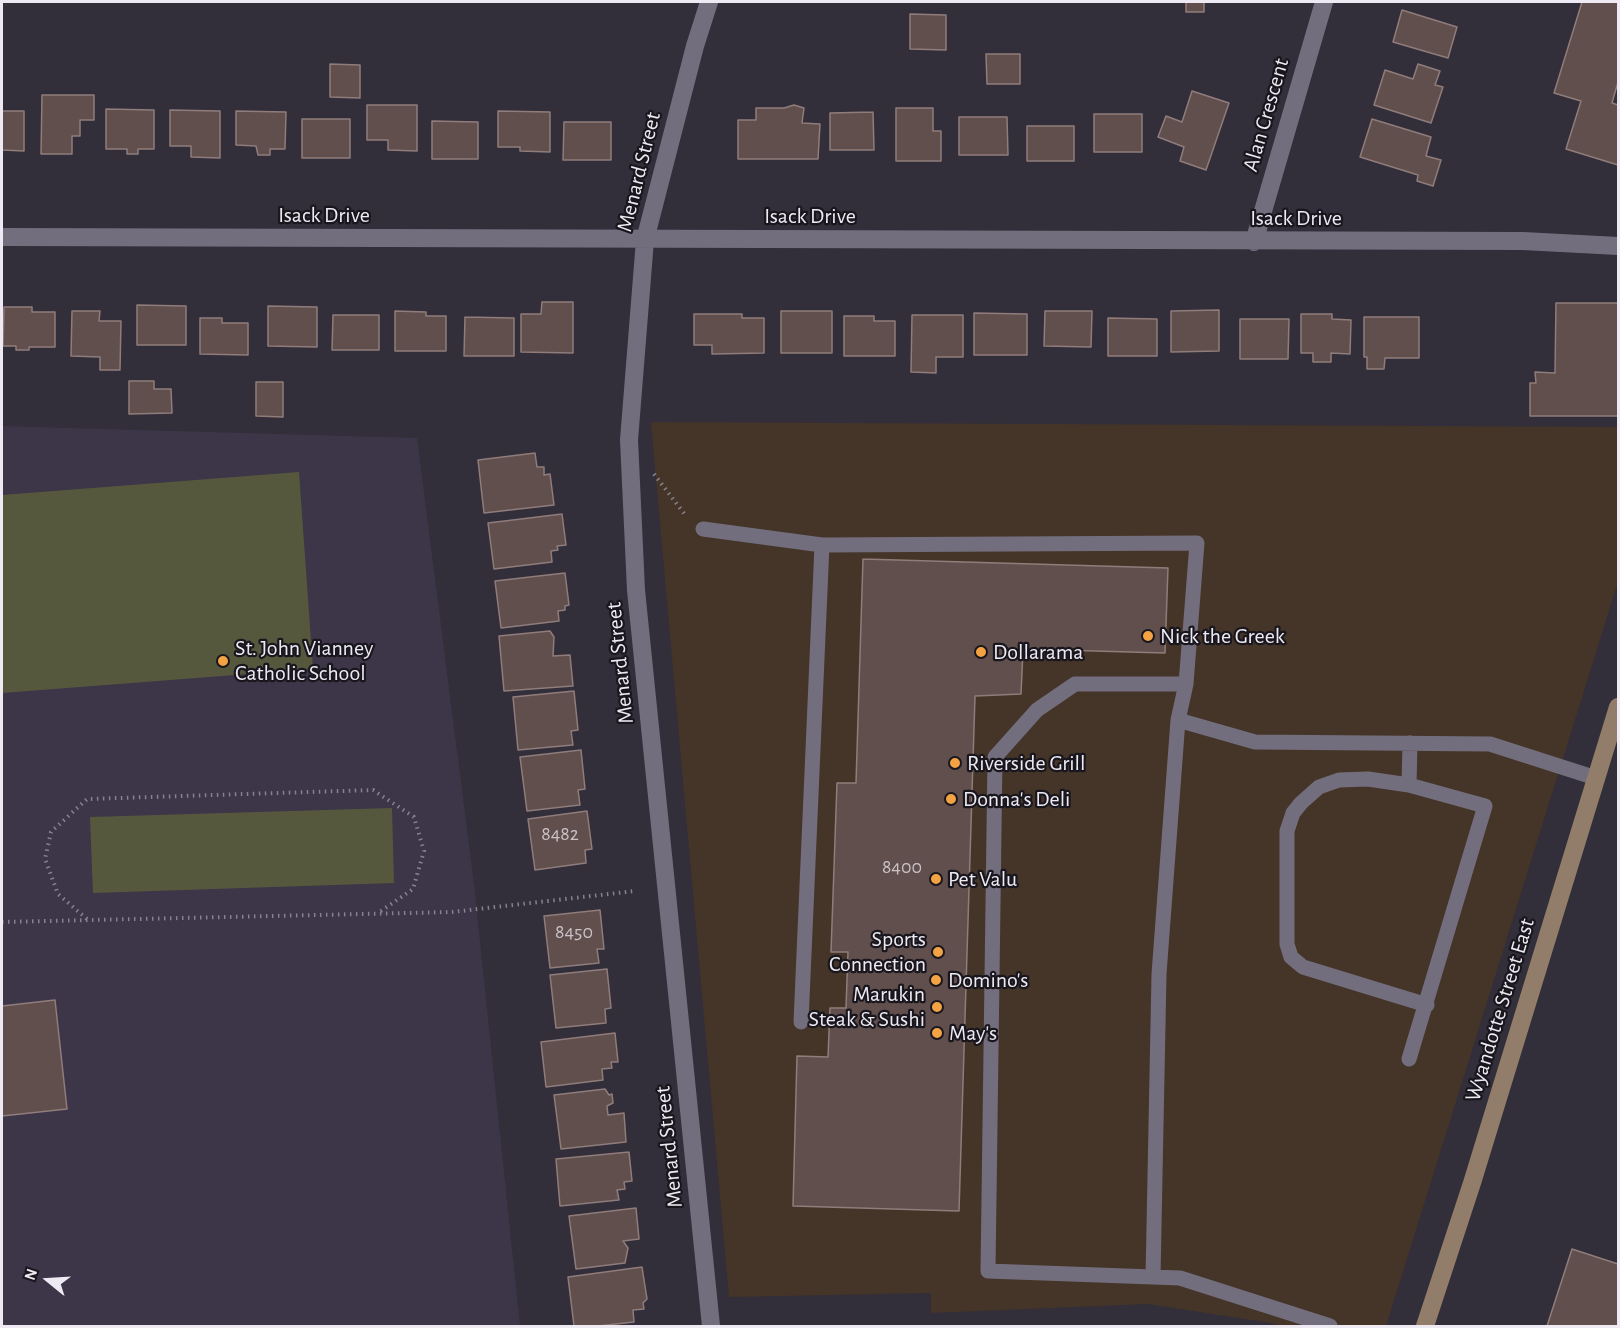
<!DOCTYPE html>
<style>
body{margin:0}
#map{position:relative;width:1620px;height:1328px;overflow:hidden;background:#322e3a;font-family:"Alegreya Sans",sans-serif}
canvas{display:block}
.frame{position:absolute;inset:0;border:3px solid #edeaf3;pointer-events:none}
.north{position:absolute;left:18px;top:1250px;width:60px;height:60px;-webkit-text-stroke:4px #19171d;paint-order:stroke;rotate:288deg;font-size:16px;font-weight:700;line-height:24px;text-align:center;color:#edeaf3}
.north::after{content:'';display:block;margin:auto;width:21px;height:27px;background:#edeaf3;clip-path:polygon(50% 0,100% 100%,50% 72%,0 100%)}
</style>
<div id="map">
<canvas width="1620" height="1328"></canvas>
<div class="frame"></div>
<div class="north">N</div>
</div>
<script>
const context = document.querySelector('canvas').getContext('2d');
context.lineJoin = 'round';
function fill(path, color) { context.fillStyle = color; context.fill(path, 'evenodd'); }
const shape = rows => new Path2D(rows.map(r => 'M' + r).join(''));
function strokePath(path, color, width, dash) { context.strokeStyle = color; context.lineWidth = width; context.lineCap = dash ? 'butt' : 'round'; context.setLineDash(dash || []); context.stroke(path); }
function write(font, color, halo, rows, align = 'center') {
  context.font = font + ' "Alegreya Sans",sans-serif'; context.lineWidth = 4.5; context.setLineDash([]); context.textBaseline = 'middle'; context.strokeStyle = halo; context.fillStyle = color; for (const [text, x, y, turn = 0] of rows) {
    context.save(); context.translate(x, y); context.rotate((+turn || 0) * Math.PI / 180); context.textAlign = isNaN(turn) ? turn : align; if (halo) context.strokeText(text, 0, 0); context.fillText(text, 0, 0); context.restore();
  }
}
const commercial = shape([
 [651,422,1618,427,1618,582,1386,1326,1280,1326,1271,1323,1147,1304,931,1313,931,1293,729,1297]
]);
const built = shape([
 [2,426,417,438,474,884,520,1326,2,1326]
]);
const green = shape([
 [299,472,313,669,2,693,2,495],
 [392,808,394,883,93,893,90,817]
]);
const building = shape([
 [1186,2,1204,2,1204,12,1186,12,1186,2],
 [1582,2,1618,2,1618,82,1612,103,1618,105,1618,165,1566,149,1581,101,1554,93,1582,2],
 [1402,10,1457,27,1448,58,1393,42,1402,10],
 [910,14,946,15,946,50,910,49,910,14],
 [986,54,1020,54,1020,84,987,84,986,54],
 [330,64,360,65,360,98,330,97,330,64],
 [1418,64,1440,71,1435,85,1443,87,1431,123,1374,105,1385,70,1413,79,1418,64],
 [1192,91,1229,103,1206,170,1180,161,1184,147,1158,137,1166,116,1182,122,1192,91],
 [42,95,94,95,94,120,80,120,80,136,72,136,72,154,41,154,42,95],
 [367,105,417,105,417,151,388,150,388,140,367,140,367,105],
 [794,105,804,108,802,123,820,124,818,159,738,159,738,120,756,120,756,108,784,108,794,105],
 [896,108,933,108,933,131,941,131,941,161,896,161,896,108],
 [106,109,154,110,154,149,138,149,138,154,127,154,127,149,106,149,106,109],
 [170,110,220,111,220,158,191,157,191,146,170,146,170,110],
 [2,111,24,111,24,151,2,150,2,111],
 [236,111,286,112,285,149,270,149,270,155,258,155,256,146,236,145,236,111],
 [498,111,550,112,550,152,520,151,520,147,498,147,498,111],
 [873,112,874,150,830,150,830,113,873,112],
 [1094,114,1142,114,1142,152,1094,152,1094,114],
 [959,117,1007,117,1008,155,959,155,959,117],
 [302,119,350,119,350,158,302,158,302,119],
 [1372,119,1431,137,1426,156,1441,160,1433,186,1417,181,1418,175,1360,157,1372,119],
 [432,121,478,122,478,159,432,159,432,121],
 [564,122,611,122,611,160,563,160,564,122],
 [1027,126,1074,126,1074,161,1027,161,1027,126],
 [542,302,573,302,573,353,521,352,521,314,541,314,542,302],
 [1556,303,1618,303,1618,416,1530,416,1530,383,1536,383,1535,372,1555,373,1556,303],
 [137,305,186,306,186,345,137,345,137,305],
 [268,306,317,307,317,347,268,346,268,306],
 [4,307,32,307,32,312,55,312,55,347,29,347,29,350,16,350,16,346,3,346,4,307],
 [1219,310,1219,351,1171,352,1171,311,1219,310],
 [72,311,100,311,99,321,121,321,120,370,100,370,100,357,71,356,72,311],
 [395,311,426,312,426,316,446,316,446,351,395,351,395,311],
 [781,311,832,311,832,353,781,353,781,311],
 [1045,311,1092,311,1091,347,1044,346,1045,311],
 [974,313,1027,314,1027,355,974,355,974,313],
 [694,314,742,314,742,318,764,318,764,353,712,354,712,345,694,345,694,314],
 [1301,314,1332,314,1332,319,1351,320,1350,354,1331,353,1331,362,1313,362,1313,353,1301,353,1301,314],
 [333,315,379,315,379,350,332,350,333,315],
 [912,315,963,315,963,357,936,357,936,373,911,372,912,315],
 [844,316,874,316,874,321,895,321,895,356,844,356,844,316],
 [465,317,514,318,514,356,464,356,465,317],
 [1364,317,1419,317,1419,358,1385,358,1384,369,1367,369,1367,357,1364,357,1364,317],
 [200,318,222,318,222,323,248,323,248,355,200,354,200,318],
 [1108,318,1157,319,1157,356,1108,356,1108,318],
 [1240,319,1289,319,1288,359,1240,359,1240,319],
 [129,381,154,381,154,389,171,389,172,413,129,414,129,381],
 [256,382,283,382,283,417,256,416,256,382],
 [535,453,537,467,544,467,544,475,550,474,554,505,484,513,478,460,535,453],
 [562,514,566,545,557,546,558,550,551,551,552,562,494,569,488,523,562,514],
 [863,559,1168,568,1165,653,1023,649,1021,694,975,696,959,1211,793,1206,797,1056,828,1057,830,1008,846,1008,848,952,831,952,837,783,856,783,863,559],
 [565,573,569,605,565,606,565,610,558,611,559,621,501,628,495,581,565,573],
 [550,631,554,637,553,656,570,655,573,686,504,691,499,636,550,631],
 [574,691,578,730,571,731,573,745,518,750,513,697,574,691],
 [581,750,585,789,578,790,580,805,527,811,520,757,581,750],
 [587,811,592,849,585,850,586,863,535,870,528,819,587,811],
 [600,910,604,949,597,949,599,963,550,968,544,916,600,910],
 [607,969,611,1008,605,1009,606,1023,556,1028,550,975,607,969],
 [55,1000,67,1109,2,1116,2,1006,55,1000],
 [615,1033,618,1062,611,1062,612,1068,602,1069,603,1080,546,1087,541,1042,615,1033],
 [605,1089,609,1095,612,1094,613,1103,607,1106,608,1115,624,1113,626,1142,561,1149,554,1095,605,1089],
 [629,1152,632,1181,624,1182,625,1189,617,1190,619,1200,560,1206,556,1159,629,1152],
 [636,1208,639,1239,623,1241,628,1248,625,1263,576,1269,569,1216,636,1208],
 [1572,1249,1618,1264,1618,1326,1547,1326,1572,1249],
 [642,1267,647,1299,643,1303,644,1309,633,1310,634,1322,598,1326,574,1326,568,1277,642,1267]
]);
const path = shape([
 [654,474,686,516],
 [87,919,58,894,45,859,51,832,87,799,373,790,414,817,424,851,413,889,378,913],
 [2,922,452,912,635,891]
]);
const lane = shape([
 [703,529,822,545,1197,543,1186,684,1178,720,1159,974,1153,1277],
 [1186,684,1075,684,1037,710,995,757,988,1271,1180,1278,1330,1326],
 [1178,720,1255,742,1490,744,1596,778],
 [1409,785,1368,779,1339,780,1319,787,1301,803,1293,813,1287,831,1287,944,1291,957,1303,967,1427,1005],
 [801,1022,822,545],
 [1409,1059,1485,806,1409,785,1410,743]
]);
const street = shape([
 [709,2,695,46,645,240,629,440,636,590,711,1326],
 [2,237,1523,241,1618,246],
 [1254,242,1324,2]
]);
const secondary = shape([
 [1425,1326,1472,1183,1618,707]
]);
const markers = [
 [1148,636,6,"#f4a344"],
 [981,652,6,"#f4a344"],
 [223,661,6,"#f4a344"],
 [955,763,6,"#f4a344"],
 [951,799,6,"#f4a344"],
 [936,879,6,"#f4a344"],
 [938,952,6,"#f4a344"],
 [936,980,6,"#f4a344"],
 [937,1007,6,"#f4a344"],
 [937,1033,6,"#f4a344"]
];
const numberNames = [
 ["8482",560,834],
 ["8400",902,867],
 ["8450",574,932]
];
const streetNames = [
 ["Alan Crescent",1266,115,-74],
 ["Menard Street",639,172,-76],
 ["Isack Drive",324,215],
 ["Isack Drive",810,216],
 ["Isack Drive",1296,218],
 ["Menard Street",620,663,-96],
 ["Wyandotte Street East",1500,1010,-73],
 ["Menard Street",669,1147,-96]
];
const poiNames = [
 ["Nick the Greek",1160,636],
 ["St. John Vianney",235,648],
 ["Catholic School",235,673],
 ["Dollarama",993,652],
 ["Riverside Grill",967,763],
 ["Donna's Deli",963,799],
 ["Pet Valu",948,879],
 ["Sports",926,939,"right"],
 ["Connection",926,964,"right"],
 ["Domino's",948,980],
 ["Marukin",925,994,"right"],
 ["Steak & Sushi",925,1019,"right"],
 ["May's",949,1033]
];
fill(commercial, '#443528');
fill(built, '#3d3548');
fill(green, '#56583e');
fill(building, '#604f4d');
strokePath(building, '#907d7b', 1.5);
strokePath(path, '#87838e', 4, [1.5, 4.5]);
strokePath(lane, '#736e7d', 15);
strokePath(street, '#736e7d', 18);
strokePath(secondary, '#917d69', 18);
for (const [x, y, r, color] of markers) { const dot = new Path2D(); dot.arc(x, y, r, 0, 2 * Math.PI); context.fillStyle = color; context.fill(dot); strokePath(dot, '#19171d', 2); }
write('20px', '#cac3ca', null, numberNames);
write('22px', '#edeaf3', '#19171d', streetNames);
write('22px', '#edeaf3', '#19171d', poiNames, 'left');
</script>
